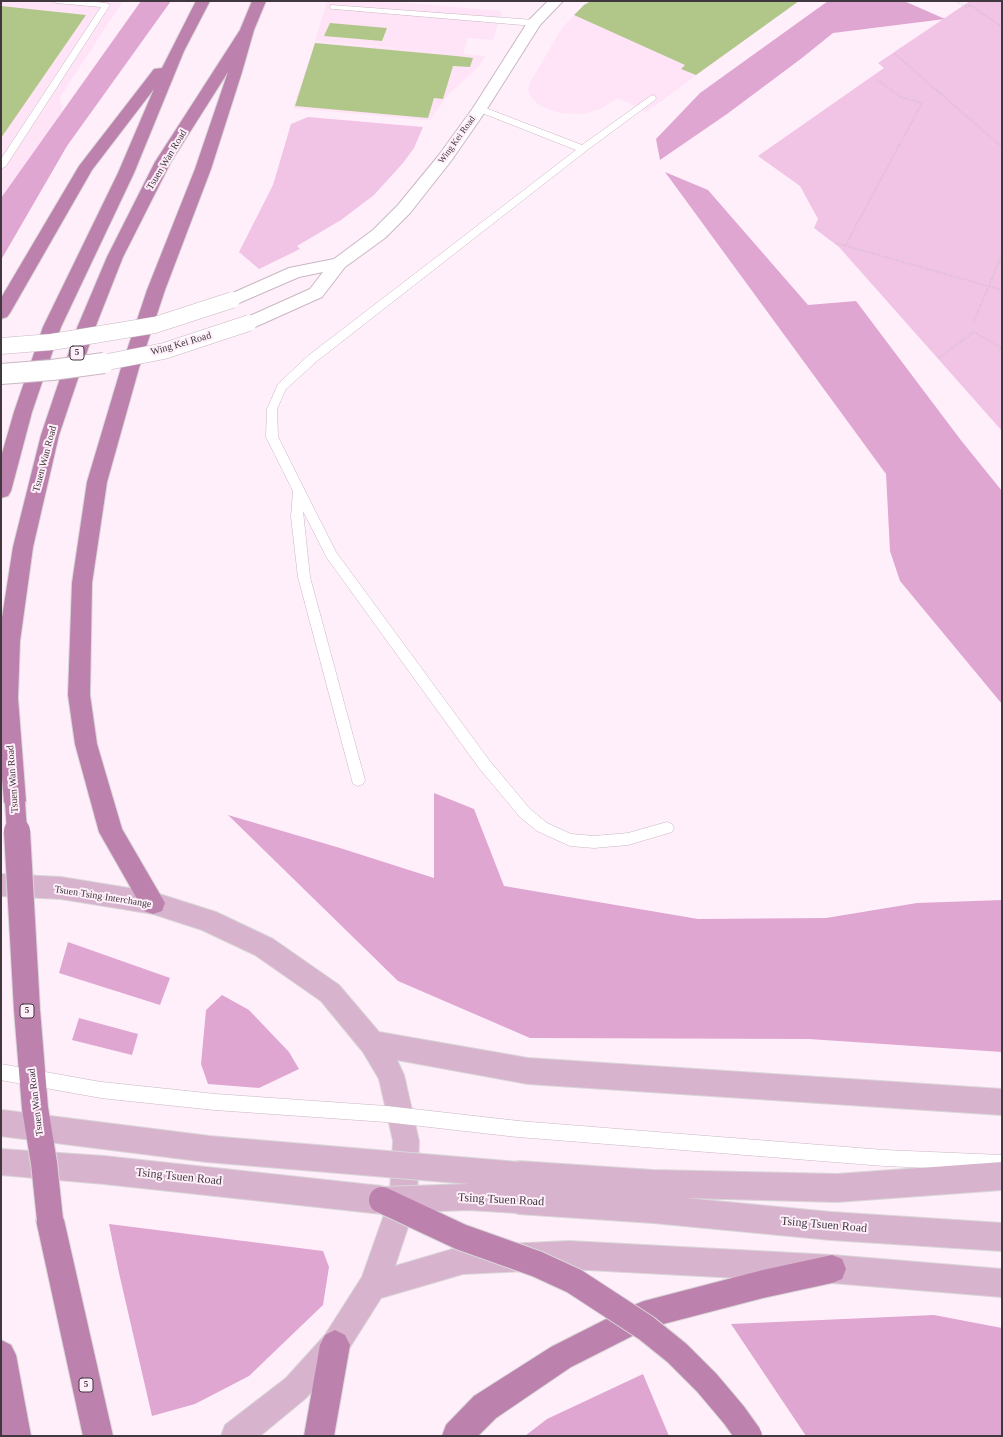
<!DOCTYPE html>
<style>
body{margin:0}
#map{position:relative;width:1003px;height:1437px;overflow:hidden;background:#ffeffa;font-family:Georgia,serif}
canvas{display:block}
.frame{position:absolute;inset:0;border:2px solid #40383e;pointer-events:none}
</style>
<div id="map">
<canvas width="1003" height="1437"></canvas>
<div class="frame"></div>
</div>
<script>
const context = document.querySelector('canvas').getContext('2d');
context.lineJoin = 'round';
function fill(path, color) { context.fillStyle = color; context.fill(path, 'evenodd'); }
const shape = rows => new Path2D(rows.map(r => 'M' + r).join(''));
function strokePath(path, color, width, dash) { context.strokeStyle = color; context.lineWidth = width; context.lineCap = dash ? 'butt' : 'round'; context.setLineDash(dash || []); context.stroke(path); }
function write(font, color, halo, rows, align = 'center') {
  context.font = font + ' Georgia,serif'; context.lineWidth = 4; context.setLineDash([]); context.textBaseline = 'middle'; context.strokeStyle = halo; context.fillStyle = color; for (const [text, x, y, turn = 0] of rows) {
    context.save(); context.translate(x, y); context.rotate((+turn || 0) * Math.PI / 180); context.textAlign = isNaN(turn) ? turn : align; if (halo) context.strokeText(text, 0, 0); context.fillText(text, 0, 0); context.restore();
  }
}
const built = shape([
 [1,1,123,1,60,97,64,121,1,219],
 [327,1,384,1,502,11,493,40,468,38,463,54,486,56,478,67,449,94,430,120,424,120,293,108,315,42,461,54,315,41],
 [591,1,799,1,646,112,618,98,601,109,582,114,560,113,547,109,538,104,531,97,528,90,529,84,562,28,584,5]
]);
const green = shape([
 [970,1,1002,1,1002,431,839,247,814,228,818,219,800,186,758,156,884,68,878,63],
 [308,117,423,127,414,148,403,163,374,195,341,220,297,246,300,249,259,269,239,252,273,185,291,124]
]);
const forest = shape([
 [141,1,171,1,67,146,1,260,1,198],
 [828,1,904,1,945,19,833,33,802,58,727,114,660,160,656,139,700,93],
 [665,172,708,190,808,305,856,301,960,439,1002,491,1002,704,900,581,890,551,886,474],
 [434,793,474,809,504,886,698,919,826,918,917,903,1002,900,1002,1052,809,1039,530,1038,398,981,228,815,340,848,434,878],
 [68,942,170,978,160,1005,59,973],
 [222,995,249,1010,289,1052,299,1069,259,1088,208,1084,201,1064,206,1010],
 [79,1018,138,1034,132,1055,72,1040],
 [109,1224,323,1251,329,1267,323,1305,249,1376,195,1404,152,1416,119,1273],
 [934,1315,1002,1328,1002,1436,806,1436,731,1324],
 [643,1374,669,1436,525,1436,547,1419]
]);
const building = shape([
 [591,1,799,1,696,75,681,69,685,65,574,15,584,5],
 [1,6,86,15,1,138],
 [330,23,387,28,382,41,324,36],
 [315,43,456,56,473,58,470,67,453,66,443,99,434,98,428,118,295,106]
]);
const path = shape([
 [955,1,967,7,970,5,1002,27],
 [895,54,1002,147],
 [836,243,1002,290],
 [845,246,922,103,901,97,876,79],
 [974,321,1002,255],
 [940,357,974,332,1002,348]
]);
const lane = shape([
 [52,1,87,1,106,3,110,5,6,166,1,169,1,159,101,7,56,3,52,1],
 [331,5,534,20,538,23,534,26,334,9,331,9,330,7,331,5],
 [652,95,655,96,656,98,655,100,586,151,317,361,286,389,277,409,278,437,336,552,489,760,530,809,547,823,571,834,594,836,628,833,667,822,672,824,674,828,672,832,628,845,594,848,570,846,537,831,520,817,479,768,327,558,303,511,310,577,365,780,363,784,358,786,353,784,298,577,291,517,293,491,266,437,267,409,278,384,309,355,576,150,477,111,476,109,477,107,483,107,582,145,652,95],
 [518,1121,884,1150,1002,1155,1002,1171,884,1166,518,1137,512,1135,510,1129,512,1123,518,1121]
]);
const secondary = shape([
 [548,1,563,1,540,25,485,112,451,161,410,213,385,238,345,267,322,297,255,327,249,329,243,327,240,323,243,319,310,289,323,272,299,277,232,306,226,304,223,300,226,296,289,268,334,259,373,230,398,205,439,155,473,108,529,20,548,1]
]);
const primary = shape([
 [1,874,61,877,153,892,216,912,273,939,339,985,379,1032,528,1058,1002,1089,1002,1115,528,1084,397,1060,404,1075,419,1141,417,1200,395,1266,463,1246,569,1241,832,1255,1002,1269,1002,1297,832,1283,569,1269,463,1274,381,1298,345,1355,306,1398,260,1436,221,1436,225,1425,286,1378,325,1335,362,1277,385,1212,382,1214,104,1184,1,1175,1,1149,104,1156,382,1186,390,1190,393,1141,379,1079,363,1052,321,1001,255,955,202,930,153,914,61,899,1,896,1,874],
 [518,1161,653,1170,837,1174,1002,1162,1002,1190,837,1202,685,1198,831,1212,1002,1223,1002,1251,831,1240,653,1223,518,1214,508,1210,504,1200,508,1190,515,1187,508,1185,504,1175,508,1165,518,1161]
]);
const highway = shape([
 [196,1,210,1,184,51,134,173,61,327,32,412,11,491,8,496,1,498,1,457,14,412,43,327,118,173,154,89,92,170,10,313,7,317,1,319,1,298,79,166,154,69,162,68,196,1],
 [252,1,266,1,254,30,242,72,211,169,165,290,139,368,107,482,92,583,90,695,97,744,122,829,165,903,162,911,153,914,144,911,99,832,75,744,68,695,72,583,87,482,121,368,147,290,195,169,228,72,171,162,123,257,95,328,59,435,33,547,20,641,18,698,26,802,23,809,15,812,7,809,4,802,1,766,1,624,13,547,41,435,77,328,107,257,155,162,240,30,252,1],
 [50,1206,60,1210,64,1220,113,1436,83,1436,36,1220,40,1210,50,1206],
 [832,1255,842,1259,846,1269,842,1279,832,1283,763,1298,648,1328,571,1367,496,1418,478,1436,442,1436,446,1425,474,1396,551,1347,634,1305,644,1301,763,1270,832,1255],
 [335,1330,345,1335,350,1345,334,1436,304,1436,320,1345,325,1335,335,1330],
 [1,1340,11,1345,16,1355,31,1436,1,1436,1,1340]
]);
const laneBridge = shape([
 [1,1072,101,1090,215,1102,386,1114,518,1129]
]);
const secondaryBridgeFar1 = shape([
 [1,346,52,342,155,325,232,300],
 [97,364,164,351,249,323]
]);
const secondaryBridge = shape([
 [1,374,52,370,104,363]
]);
const primaryBridge = shape([
 [1,1123,208,1149,518,1175],
 [382,1200,469,1197,518,1200]
]);
const highwayBridgeFar1 = shape([
 [15,802,17,832]
]);
const highwayBridge = shape([
 [17,831,27,1010,35,1108,44,1163,50,1220],
 [382,1200,461,1237,537,1264,574,1281,646,1328,677,1353,707,1383,734,1415,749,1436]
]);
const farStreetnames = [
 ["Wing Kei Road",457,140,-54]
];
const shields = [
 [77,353,14],
 [27,1011,14],
 [86,1385,14]
];
const shieldNames = [
 ["5",77,353],
 ["5",27,1011],
 ["5",86,1385]
];
const streetNames = [
 ["Tsuen Wan Road",167,160,-59],
 ["Wing Kei Road",181,344,-16],
 ["Tsuen Wan Road",45,459,-75],
 ["Tsuen Wan Road",13,779,-94],
 ["Tsuen Tsing Interchange",103,897,9],
 ["Tsuen Wan Road",36,1102,-97]
];
const nearStreetnames = [
 ["Tsing Tsuen Road",179,1177,6],
 ["Tsing Tsuen Road",501,1200,3],
 ["Tsing Tsuen Road",824,1225,5]
];
fill(built, '#ffe4f8');
fill(green, '#f1c3e5');
fill(forest, '#dfa6d1');
fill(building, '#b1c789');
strokePath(lane, '#c9b7c4', 1);
strokePath(secondary, '#c9b7c4', 2);
strokePath(primary, '#d9d7d8', 2);
strokePath(highway, '#d9d7d8', 2);
strokePath(path, '#c5b7c1', 2, [0.5, 2]);
fill(lane, '#fff');
fill(secondary, '#fff');
fill(primary, '#d7b3ce');
fill(highway, '#bc81ad');
strokePath(laneBridge, '#c9b7c4', 17, []);
strokePath(secondaryBridgeFar1, '#c9b7c4', 17, []);
strokePath(secondaryBridge, '#c9b7c4', 22, []);
strokePath(primaryBridge, '#d9d7d8', 28, []);
strokePath(highwayBridgeFar1, '#d9d7d8', 22, []);
strokePath(highwayBridge, '#d9d7d8', 28, []);
strokePath(laneBridge, '#fff', 16);
strokePath(secondaryBridgeFar1, '#fff', 16);
strokePath(secondaryBridge, '#fff', 20);
strokePath(primaryBridge, '#d7b3ce', 26);
strokePath(highwayBridgeFar1, '#bc81ad', 20);
strokePath(highwayBridge, '#bc81ad', 26);
write('9px', '#40383e', '#ffeffa', farStreetnames);
for (const [x, y, w] of shields) { const box = new Path2D(); box.roundRect(x - w / 2, y - 7, w, 14, 3); context.fillStyle = '#ffeffa'; context.fill(box); strokePath(box, '#40383e', 1); }
write('bold 9px', '#40383e', null, shieldNames);
write('10px', '#40383e', '#ffeffa', streetNames);
write('12px', '#40383e', '#ffeffa', nearStreetnames);
</script>
